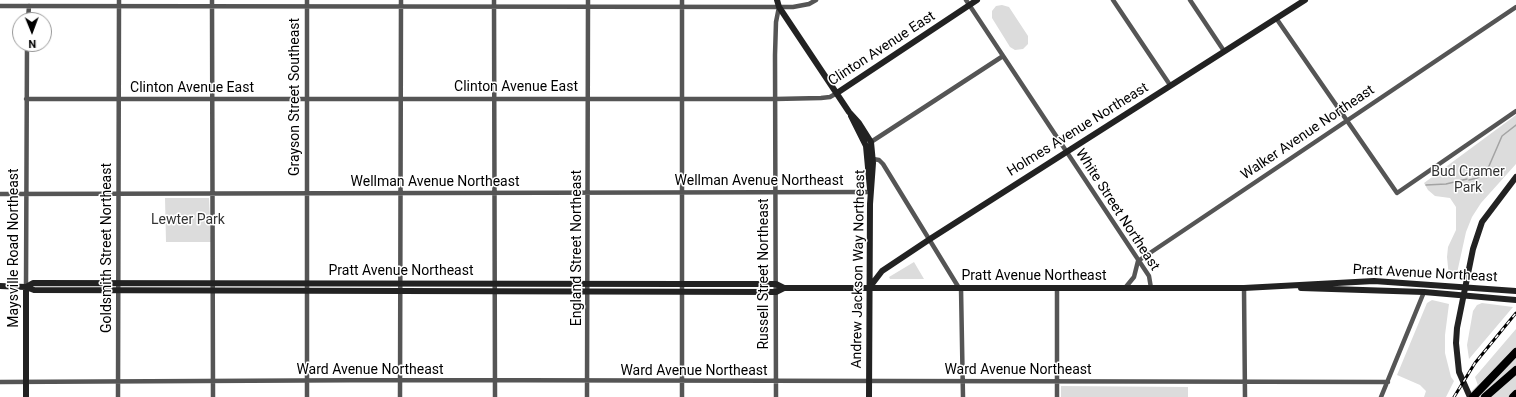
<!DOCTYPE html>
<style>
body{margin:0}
#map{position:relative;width:1516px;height:397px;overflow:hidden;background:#fff;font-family:Roboto,sans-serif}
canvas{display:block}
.north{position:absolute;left:12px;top:12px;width:40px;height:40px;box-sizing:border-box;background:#fff;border:1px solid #999;border-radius:50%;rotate:179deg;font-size:11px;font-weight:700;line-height:16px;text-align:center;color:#000}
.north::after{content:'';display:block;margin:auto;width:14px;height:18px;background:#000;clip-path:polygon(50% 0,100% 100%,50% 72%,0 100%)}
</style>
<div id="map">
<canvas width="1516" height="397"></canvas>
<div class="north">N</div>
</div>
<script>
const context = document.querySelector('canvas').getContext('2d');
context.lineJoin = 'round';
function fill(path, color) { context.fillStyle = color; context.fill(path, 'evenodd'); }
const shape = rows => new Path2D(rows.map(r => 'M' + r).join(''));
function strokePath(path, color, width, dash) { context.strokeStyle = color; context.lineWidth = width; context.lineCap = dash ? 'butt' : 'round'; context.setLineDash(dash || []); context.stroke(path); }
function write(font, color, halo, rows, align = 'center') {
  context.font = font + ' Roboto,sans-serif'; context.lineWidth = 3; context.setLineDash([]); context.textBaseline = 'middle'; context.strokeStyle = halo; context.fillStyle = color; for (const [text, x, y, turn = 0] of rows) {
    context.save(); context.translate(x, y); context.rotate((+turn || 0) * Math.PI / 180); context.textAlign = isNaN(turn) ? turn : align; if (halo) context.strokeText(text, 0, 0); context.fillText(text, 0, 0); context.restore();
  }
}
const green = shape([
 [1002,5,1009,7,1028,36,1028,44,1023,49,1015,50,1010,47,992,18,992,11,996,6],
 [1516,115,1516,164,1481,203,1472,217,1466,232,1457,273,1455,277,1449,277,1447,257,1448,247,1456,230,1456,207,1450,198,1435,196,1428,190,1424,183],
 [165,198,209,198,211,242,166,242],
 [914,262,924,279,890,279,889,277],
 [1432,300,1449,304,1445,335,1445,353,1451,377,1454,381,1446,397,1424,397,1426,391,1420,385,1397,375,1427,303],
 [1482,303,1513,307,1469,359,1467,345,1473,311,1477,305],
 [1516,329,1516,397,1482,397,1475,377],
 [1061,386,1188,387,1188,397,1061,397]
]);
const stream = shape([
 [1469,180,1477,178,1486,173,1502,136,1516,125],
 [1426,185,1446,184,1467,179]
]);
const street = shape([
 [212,0,213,397],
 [307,0,307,397],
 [494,0,495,397],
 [966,0,1149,276,1151,288],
 [1113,0,1170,85],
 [1190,0,1224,51],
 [0,6,793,7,809,4,816,0],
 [1276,18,1397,193,1516,111],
 [28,20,29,6],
 [26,99,775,99,821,98,830,97,837,93],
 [871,142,1003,56],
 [873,159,879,160,883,164,959,288],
 [0,194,870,192],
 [26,287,27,44],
 [961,288,963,397],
 [1057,288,1057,397],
 [1125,288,1134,277,1138,261,1516,7],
 [1244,288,1245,397],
 [0,382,400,380,1388,382],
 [118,397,119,0],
 [400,397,401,0],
 [587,397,588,0],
 [682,397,682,0],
 [776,397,775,55,776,22,779,7],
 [1381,397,1424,292]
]);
const secondary = shape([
 [777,0,779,7,849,112,859,123,871,142,873,163,870,204,869,397],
 [837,93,977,0],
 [851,116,866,146,870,189],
 [0,286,26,287,34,290,401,291,776,292,784,288],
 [26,287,33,283,682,284,776,284,784,288,1244,288,1374,281,1516,291],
 [869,288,882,271,930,239,1305,0],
 [1301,288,1424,292,1516,300],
 [26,397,26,287],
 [1470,397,1459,372,1456,343,1457,328,1473,249,1482,222,1516,177]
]);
const highway = shape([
 [1473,397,1516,352],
 [1485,397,1516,370],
 [1513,397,1516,394]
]);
const rail = shape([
 [1454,397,1475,363,1516,313]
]);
const streetNames = [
 ["Clinton Avenue East",882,49,-33],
 ["Clinton Avenue East",516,87],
 ["Clinton Avenue East",192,88],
 ["Grayson Street Southeast",295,97,-90],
 ["Holmes Avenue Northeast",1078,130,-32],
 ["Walker Avenue Northeast",1308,133,-34],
 ["Wellman Avenue Northeast",759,181],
 ["Wellman Avenue Northeast",435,182],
 ["White Street Northeast",1117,210,57],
 ["Maysville Road Northeast",14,248,-90],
 ["Goldsmith Street Northeast",107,248,-90],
 ["England Street Northeast",577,248,-90],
 ["Andrew Jackson Way Northeast",859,269,-89],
 ["Pratt Avenue Northeast",401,271],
 ["Russell Street Northeast",764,274,-90],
 ["Pratt Avenue Northeast",1425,274,3],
 ["Pratt Avenue Northeast",1034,276],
 ["Ward Avenue Northeast",370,370],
 ["Ward Avenue Northeast",1018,370],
 ["Ward Avenue Northeast",694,371]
];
const parkNames = [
 ["Bud Cramer",1468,172],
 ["Park",1468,188],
 ["Lewter Park",188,220]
];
fill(green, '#dcdcdc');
strokePath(stream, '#a3a3a3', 1.5);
strokePath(highway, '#dbdbdb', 10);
strokePath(street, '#555', 4.5);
strokePath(secondary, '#222', 6);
strokePath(highway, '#000', 8);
strokePath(rail, '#000', 3);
strokePath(rail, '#fff', 1.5, [4.5]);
write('14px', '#000', '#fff', streetNames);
write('14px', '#333', '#fff', parkNames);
</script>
